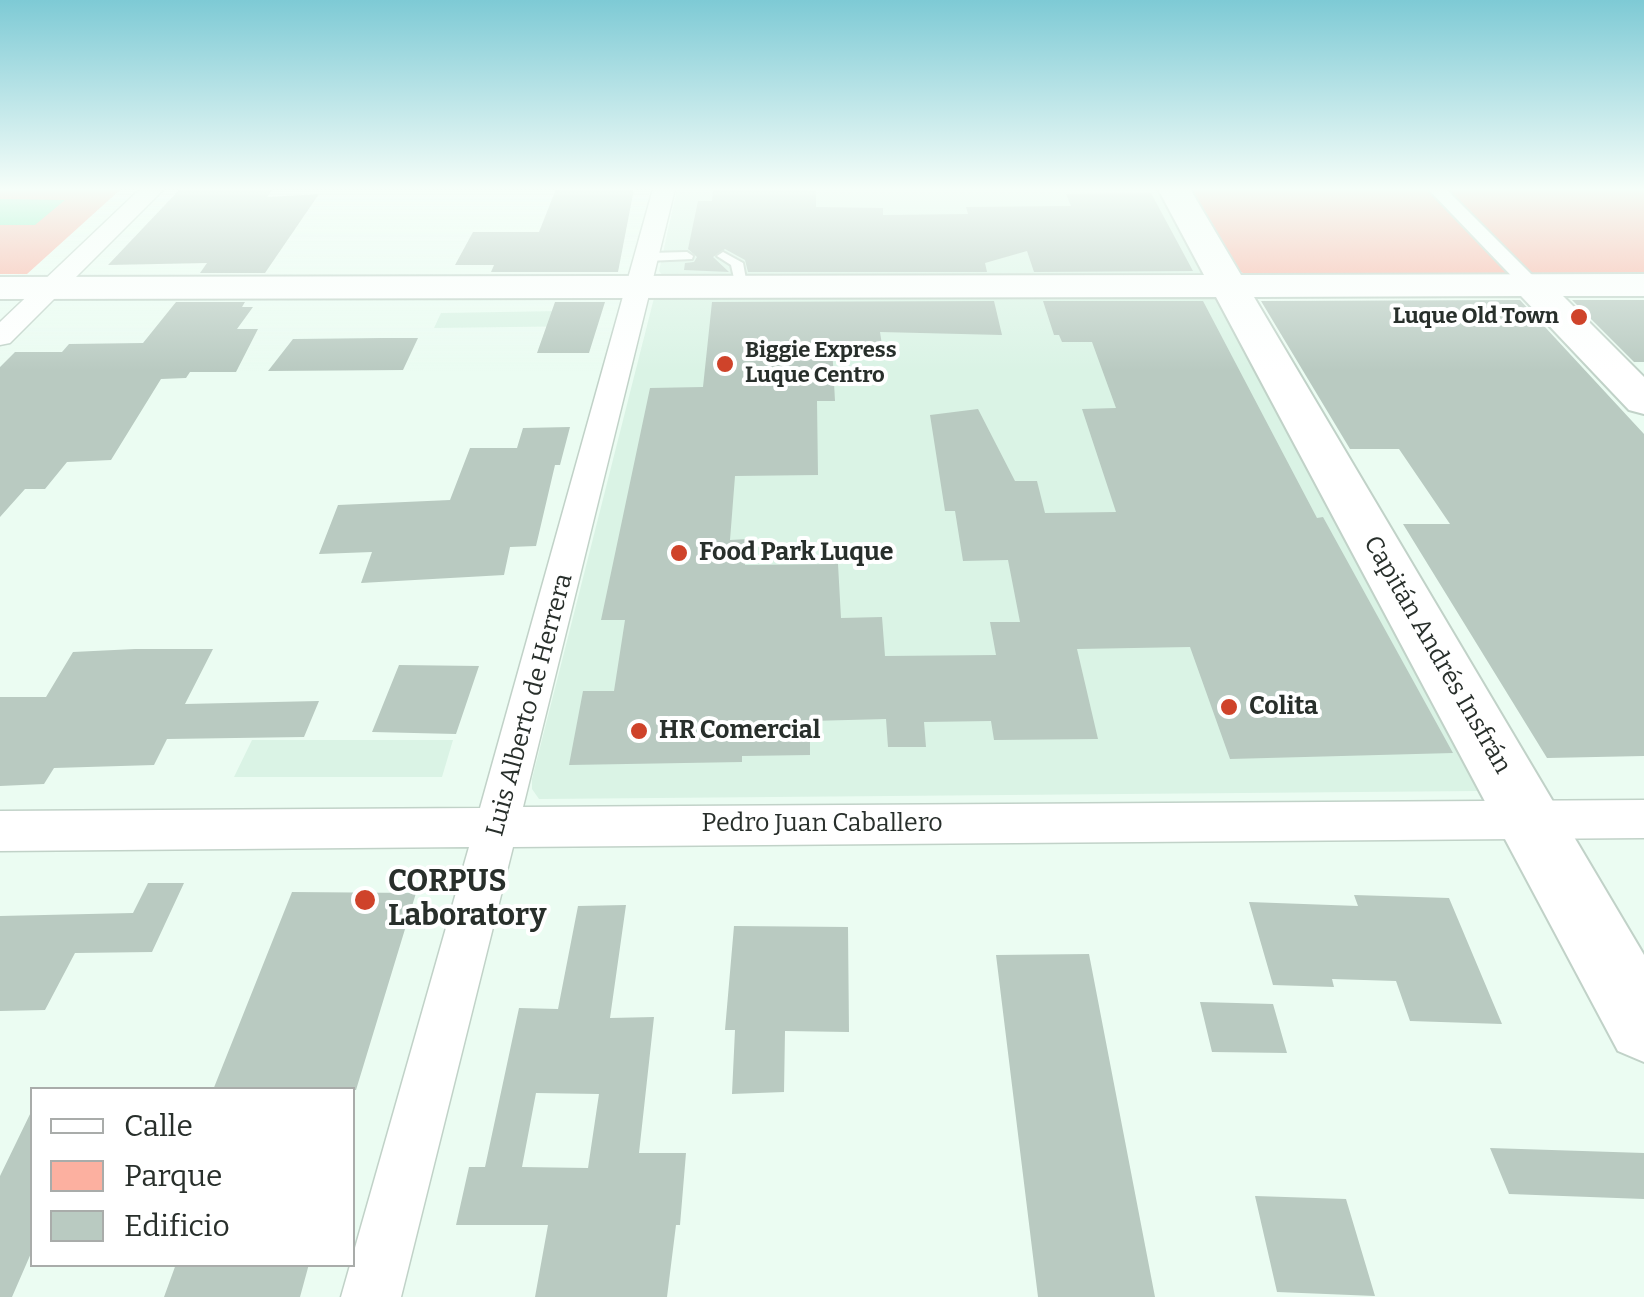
<!DOCTYPE html>
<meta charset="utf-8">
<style>
body{margin:0}
#map{position:relative;width:1644px;height:1297px;overflow:hidden;background:#ebfcf2;font-family:Bitter,serif}
canvas{display:block}
.legend{position:absolute;left:30px;top:1087px;width:325px;height:180px;box-sizing:border-box;background:#fff;border:2px solid #a9acaa;margin:0;padding:12px 18px;list-style:none;font-size:30px;color:#282f2b}
.legend li{display:flex;align-items:center;gap:20px;height:50px}
.legend b{width:50px;border:2px solid #a9acaa}
</style>
<div id="map">
<canvas width="1644" height="1297"></canvas>
<ul class="legend">
<li><b style="height:12px;background:#fff"></b>Calle</li>
<li><b style="height:28px;background:#fcb0a0"></b>Parque</li>
<li><b style="height:28px;background:#b9cac1"></b>Edificio</li>
</ul>
</div>
<script>
const context = document.querySelector('canvas').getContext('2d');
context.lineJoin = 'round';
function fill(path, color) { context.fillStyle = color; context.fill(path, 'evenodd'); }
const shape = rows => new Path2D(rows.map(r => 'M' + r).join(''));
function strokePath(path, color, width, dash) { context.strokeStyle = color; context.lineWidth = width; context.lineCap = dash ? 'butt' : 'round'; context.setLineDash(dash || []); context.stroke(path); }
function write(font, color, halo, rows, align = 'center') {
  context.font = font + ' Bitter,serif'; context.lineWidth = 8; context.setLineDash([]); context.textBaseline = 'middle'; context.strokeStyle = halo; context.fillStyle = color; for (const [text, x, y, turn = 0] of rows) {
    context.save(); context.translate(x, y); context.rotate((+turn || 0) * Math.PI / 180); context.textAlign = isNaN(turn) ? turn : align; if (halo) context.strokeText(text, 0, 0); context.fillText(text, 0, 0); context.restore();
  }
}
const built = shape([
 [677,189,1162,189,1206,274,664,277,659,271],
 [1213,296,1220,298,1483,785,1477,791,539,799,532,789,532,779,654,298],
 [559,311,594,326,434,328,441,313],
 [252,740,453,740,442,777,234,777]
]);
const green = shape([
 [0,189,121,189,27,274,0,274],
 [1188,189,1644,189,1644,276,1246,275,1233,267]
]);
const water = shape([
 [0,199,65,200,35,225,0,225]
]);
const building = shape([
 [180,189,273,189,267,197,319,194,265,273,200,273,207,263,108,265],
 [556,189,634,189,618,272,491,272,494,265,455,265,473,232,539,232],
 [713,189,816,191,816,207,883,208,883,215,968,214,966,207,1071,206,1066,194,1151,193,1193,271,1034,272,1027,251,985,263,987,272,748,272,745,260,725,249,713,257,729,272,684,270,685,263,694,262,697,257,688,249,698,201,712,201],
 [1520,300,1644,434,1644,756,1547,758,1403,524,1450,524,1399,449,1350,449,1261,301],
 [1572,300,1644,300,1644,362,1634,362],
 [994,301,1002,335,880,332,882,345,832,346,835,401,817,401,818,475,735,476,730,540,747,539,745,565,838,564,841,618,882,617,885,656,996,655,990,622,1020,622,1008,560,963,561,955,511,945,511,930,415,978,409,1015,481,1037,481,1045,513,1116,512,1082,409,1116,408,1092,342,1062,342,1059,335,1054,335,1043,301,1203,301,1317,518,1323,517,1453,753,1230,759,1190,647,1077,649,1098,739,994,740,991,721,924,722,926,747,888,747,886,719,810,721,810,755,742,756,742,762,569,765,583,691,614,691,625,620,601,620,650,388,703,387,712,302],
 [176,302,245,302,242,307,253,307,237,329,258,329,236,372,190,372,186,378,161,379,111,460,67,462,45,489,25,489,0,517,0,367,15,352,62,352,69,344,143,343],
 [555,302,605,302,589,353,537,353],
 [382,338,418,338,403,370,268,371,293,339],
 [570,427,560,465,555,465,536,546,510,547,504,575,361,583,372,552,319,554,338,505,450,500,470,448,517,448,523,428],
 [135,649,213,649,185,704,319,701,304,737,167,739,154,765,54,768,44,784,0,786,0,697,46,697,73,652],
 [399,665,479,666,456,734,372,732],
 [148,883,184,883,152,952,75,953,45,1010,0,1011,0,916,133,913],
 [292,892,416,893,356,1090,213,1090],
 [1354,895,1449,898,1502,1024,1410,1021,1396,981,1332,979,1334,987,1273,985,1249,902,1358,906],
 [626,905,610,1018,654,1017,639,1153,686,1153,680,1225,676,1225,667,1297,535,1297,548,1225,456,1225,469,1167,485,1167,519,1008,558,1009,578,906],
 [536,1093,599,1094,588,1168,522,1167],
 [734,926,848,927,849,1032,785,1031,784,1092,732,1094,735,1030,725,1030],
 [1089,954,1155,1297,1038,1297,996,955],
 [1200,1002,1273,1004,1287,1053,1212,1052],
 [32,1110,32,1251,12,1297,0,1297,0,1176],
 [1490,1148,1644,1153,1644,1199,1509,1194],
 [1255,1196,1346,1199,1375,1296,1277,1292],
 [176,1264,309,1264,300,1297,164,1297]
]);
const service = shape([
 [687,252,693,256,692,259,648,261,642,257,648,253,687,252],
 [723,252,743,263,748,290,736,287,731,265,717,256,723,252]
]);
const pedestrian = shape([
 [1428,189,1446,189,1539,282,1539,290,1525,290,1428,189]
]);
const minor = shape([
 [140,189,164,189,10,343,0,345,0,322,140,189],
 [653,189,675,189,523,807,1644,800,1644,838,513,847,401,1297,341,1297,469,847,0,851,0,811,480,808,653,189]
]);
const primary = shape([
 [1158,189,1190,189,1241,275,1644,274,1644,296,1563,296,1644,377,1644,414,1629,410,1521,296,1254,297,1644,955,1644,1062,1618,1051,1216,297,0,299,0,277,1204,275,1158,189]
]);
const markers = [
 [1579,317,10,"#cf432a"],
 [725,364,10,"#cf432a"],
 [679,553,10,"#cf432a"],
 [1229,707,10,"#cf432a"],
 [639,731,10,"#cf432a"],
 [365,900,12,"#cf432a"]
];
const farPoinames = [
 ["Luque Old Town",1559,317],
 ["Biggie Express",745,351,"left"],
 ["Luque Centro",745,376,"left"]
];
const poiNames = [
 ["Food Park Luque",699,553],
 ["Colita",1249,707],
 ["HR Comercial",659,731]
];
const streetNames = [
 ["Capitán Andrés Insfrán",1437,655,60],
 ["Luis Alberto de Herrera",530,705,-75],
 ["Pedro Juan Caballero",822,824]
];
const nearPoinames = [
 ["CORPUS",388,883],
 ["Laboratory",388,917]
];
fill(built, '#daf3e5');
fill(green, '#fcb0a0');
fill(water, '#7fecb8');
fill(building, '#b9cac1');
strokePath(service, '#c1d2c8', 4);
strokePath(pedestrian, '#c1d2c8', 4);
strokePath(minor, '#c1d2c8', 3);
strokePath(primary, '#c1d2c8', 4);
fill(service, '#fff');
fill(pedestrian, '#fff');
fill(minor, '#fff');
fill(primary, '#fff');
const sky = context.createLinearGradient(0, 0, 0, 371);
sky.addColorStop(0, '#7ecad5');
sky.addColorStop(0.51, '#f6fef9');
sky.addColorStop(1, '#f6fef900');
context.fillStyle = sky;
context.fillRect(0, 0, 1644, 371);
for (const [x, y, r, color] of markers) { const dot = new Path2D(); dot.arc(x, y, r, 0, 2 * Math.PI); context.fillStyle = color; context.fill(dot); strokePath(dot, '#fff', 4); }
write('bold 22px', '#282f2b', '#fff', farPoinames, 'right');
write('bold 25px', '#282f2b', '#fff', poiNames, 'left');
write('25px', '#282f2b', '#fff', streetNames);
write('bold 30px', '#282f2b', '#fff', nearPoinames, 'left');
</script>
